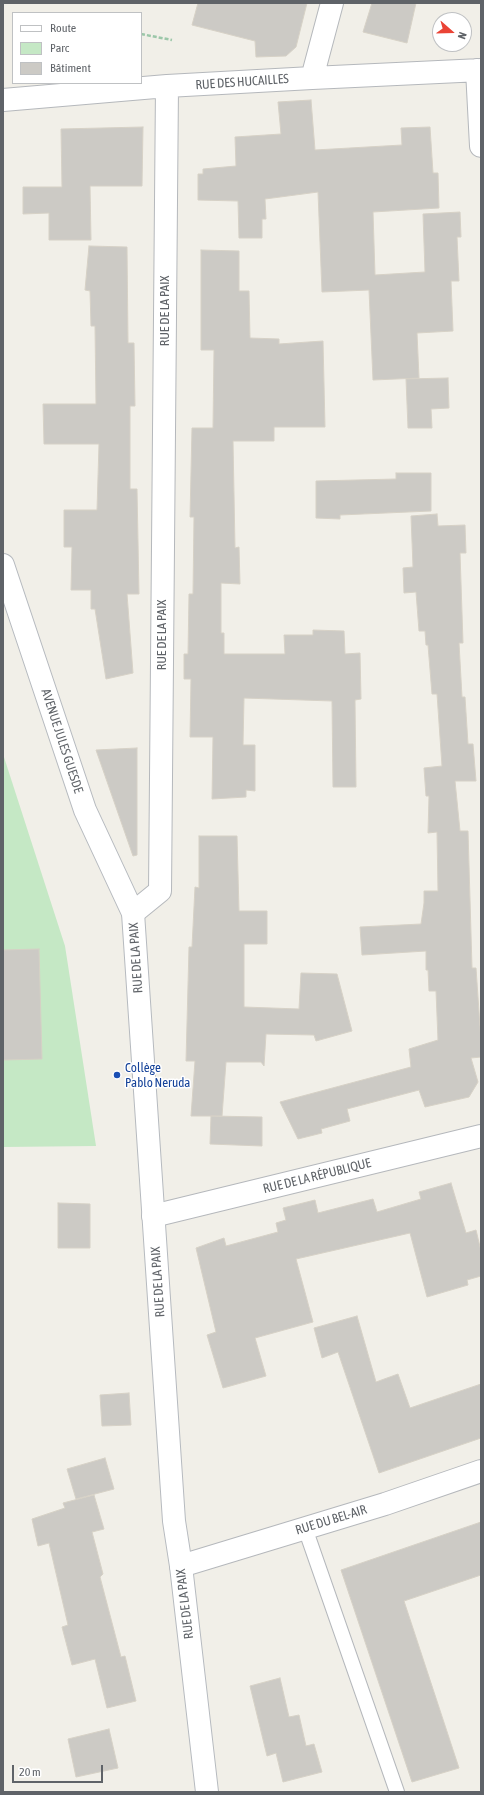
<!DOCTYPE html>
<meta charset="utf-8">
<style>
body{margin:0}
#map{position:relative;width:484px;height:1795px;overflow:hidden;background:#f1efe8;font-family:"Asap Condensed",sans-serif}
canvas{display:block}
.frame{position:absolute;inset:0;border:4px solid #5f6368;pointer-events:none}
.legend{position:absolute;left:12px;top:12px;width:130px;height:72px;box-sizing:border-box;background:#fff;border:1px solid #bfc1c3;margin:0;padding:5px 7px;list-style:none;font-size:12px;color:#5f6368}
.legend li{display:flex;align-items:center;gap:8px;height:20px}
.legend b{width:20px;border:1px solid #bfc1c3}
.north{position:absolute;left:432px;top:12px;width:40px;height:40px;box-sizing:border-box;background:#fff;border:1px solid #bfc1c3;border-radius:50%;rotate:110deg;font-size:11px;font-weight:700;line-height:16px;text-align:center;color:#5f6368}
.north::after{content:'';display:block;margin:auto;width:14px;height:18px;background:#ea4335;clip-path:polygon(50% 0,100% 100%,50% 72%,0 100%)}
.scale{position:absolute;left:12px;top:1765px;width:91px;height:18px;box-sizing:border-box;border:2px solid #5f6368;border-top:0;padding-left:5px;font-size:12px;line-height:14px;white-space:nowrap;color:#5f6368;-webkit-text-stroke:3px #fff;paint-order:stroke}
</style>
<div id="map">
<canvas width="484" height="1795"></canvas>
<div class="frame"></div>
<ul class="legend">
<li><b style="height:5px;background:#fff"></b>Route</li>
<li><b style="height:11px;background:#c5e8c5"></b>Parc</li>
<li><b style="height:11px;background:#cccac5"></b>Bâtiment</li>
</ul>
<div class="north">N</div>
<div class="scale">20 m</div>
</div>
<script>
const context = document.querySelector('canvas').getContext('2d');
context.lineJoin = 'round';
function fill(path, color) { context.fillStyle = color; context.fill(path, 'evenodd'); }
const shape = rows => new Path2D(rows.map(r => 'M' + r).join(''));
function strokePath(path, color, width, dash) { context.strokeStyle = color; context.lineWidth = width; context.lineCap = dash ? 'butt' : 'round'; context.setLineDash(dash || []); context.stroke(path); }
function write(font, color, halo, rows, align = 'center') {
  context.font = font + ' "Asap Condensed",sans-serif'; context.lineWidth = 3; context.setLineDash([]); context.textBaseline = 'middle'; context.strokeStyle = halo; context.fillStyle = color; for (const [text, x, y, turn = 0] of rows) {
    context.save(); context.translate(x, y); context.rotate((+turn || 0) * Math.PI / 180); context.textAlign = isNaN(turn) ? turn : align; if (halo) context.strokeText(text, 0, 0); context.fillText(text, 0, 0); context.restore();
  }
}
const green = shape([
 [3,754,65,946,96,1146,3,1147]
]);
const building = shape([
 [198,3,307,3,296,47,286,56,256,57,255,41,192,25,198,3],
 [372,3,416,3,407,43,363,32,372,3],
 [311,100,315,150,402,145,401,128,430,127,433,173,438,173,439,208,373,212,375,275,425,272,423,214,460,212,461,237,457,237,459,281,451,281,453,331,417,333,419,378,373,380,369,290,322,292,318,192,265,199,266,219,262,219,262,238,239,238,238,201,198,200,198,174,203,174,203,169,236,166,235,137,281,134,278,102,311,100],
 [143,127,142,186,90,186,91,240,49,240,49,213,23,214,23,187,62,187,61,129,143,127],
 [89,246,127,247,128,343,134,343,135,406,130,406,130,489,137,489,139,594,127,594,133,673,106,679,95,609,91,609,91,590,71,590,72,547,64,547,64,510,97,510,99,444,44,444,43,404,96,404,95,326,91,326,90,291,85,290,89,246],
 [201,250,239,251,239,291,249,291,250,338,279,339,279,344,323,341,325,427,274,427,274,441,233,441,235,548,239,547,240,584,221,583,221,633,224,633,224,654,285,654,284,635,313,635,313,630,344,631,345,654,360,653,361,699,355,700,356,787,333,787,332,701,244,698,243,745,255,745,255,791,246,790,246,797,212,799,213,737,190,737,191,679,184,679,184,654,188,654,189,594,193,594,194,517,190,517,192,428,213,428,214,350,201,350,201,250],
 [448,378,449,408,431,409,432,428,408,428,406,379,448,378],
 [396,473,431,473,431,511,340,515,340,519,316,518,316,481,396,479,396,473],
 [437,514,438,526,465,525,466,553,460,553,463,643,459,643,462,697,465,697,468,744,473,744,476,781,455,781,460,831,468,831,472,968,476,968,481,1041,481,1057,471,1058,478,1082,469,1097,425,1107,419,1090,347,1109,350,1121,321,1129,322,1133,298,1139,280,1102,411,1067,409,1049,438,1040,436,991,429,991,428,970,426,970,426,951,362,955,360,927,421,924,424,903,424,891,438,891,437,832,428,833,429,796,426,796,424,768,442,766,437,694,432,694,428,645,426,645,425,631,419,631,416,592,404,593,403,568,413,567,411,516,437,514],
 [137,748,137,855,133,856,96,750,137,748],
 [199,836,237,836,239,911,267,911,267,944,244,944,244,1007,299,1009,301,973,337,974,352,1031,316,1041,314,1035,266,1034,264,1066,261,1062,226,1062,222,1116,191,1116,195,1061,186,1061,189,947,192,947,195,887,199,888,199,836],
 [39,949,42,1059,3,1060,3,950,39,949],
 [211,1116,262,1117,262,1146,210,1144,211,1116],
 [451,1183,466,1233,476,1230,481,1251,481,1276,467,1280,468,1285,427,1297,410,1233,296,1259,313,1322,255,1338,266,1376,223,1388,207,1335,216,1332,196,1248,224,1238,226,1246,278,1232,276,1223,286,1220,283,1208,315,1200,318,1213,373,1199,377,1212,421,1199,419,1192,451,1183],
 [58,1203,90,1204,90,1248,58,1248,58,1203],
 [357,1316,376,1382,398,1374,410,1408,481,1384,481,1438,379,1473,338,1352,322,1358,314,1328,357,1316],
 [129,1393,131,1425,102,1426,100,1395,129,1393],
 [105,1458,114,1489,76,1499,67,1469,105,1458],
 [94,1495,104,1529,92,1532,103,1574,100,1577,121,1657,125,1656,136,1701,107,1708,95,1659,72,1665,62,1627,68,1625,49,1543,38,1546,32,1519,65,1508,63,1503,94,1495],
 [481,1522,481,1575,404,1601,459,1768,412,1782,341,1570,481,1522],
 [280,1678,289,1717,299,1715,306,1746,314,1744,322,1772,283,1782,276,1753,267,1756,250,1686,280,1678],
 [109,1729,118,1768,76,1777,68,1739,109,1729]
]);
const path = shape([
 [141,34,172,40]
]);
const lane = shape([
 [305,1528,397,1792]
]);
const street = shape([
 [477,70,481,146],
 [312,78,332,3],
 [3,100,167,86,312,78,481,70],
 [133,913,160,891,167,86],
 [153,1216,481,1136],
 [181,1566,385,1504,481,1471]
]);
const secondary = shape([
 [3,565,85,810,133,913,174,1521,181,1566,207,1792]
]);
const markers = [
 [117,1075,4,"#1a4fb4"]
];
const streetNames = [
 ["RUE DES HUCAILLES",242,82,-4],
 ["RUE DE LA PAIX",165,311,-90],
 ["RUE DE LA PAIX",162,635,-90],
 ["AVENUE JULES GUESDE",62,741,72],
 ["RUE DE LA PAIX",136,958,-94],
 ["RUE DE LA RÉPUBLIQUE",317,1176,-14],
 ["RUE DE LA PAIX",158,1282,-94],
 ["RUE DU BEL-AIR",331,1520,-17],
 ["RUE DE LA PAIX",185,1604,-97]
];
const transitNames = [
 ["Collège",125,1068],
 ["Pablo Neruda",125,1083]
];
fill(green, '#c5e8c5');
fill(building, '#cccac5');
strokePath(building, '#d6d1c6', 1);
strokePath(lane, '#b5b8bc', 16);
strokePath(street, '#b5b8bc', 24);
strokePath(secondary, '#b6babf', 24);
strokePath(path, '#9cc7a9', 2.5, [4, 2]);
strokePath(lane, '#fff', 14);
strokePath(street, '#fff', 22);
strokePath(secondary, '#fff', 22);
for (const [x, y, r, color] of markers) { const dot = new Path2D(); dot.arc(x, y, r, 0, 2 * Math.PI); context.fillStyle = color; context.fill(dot); strokePath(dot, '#fff', 1.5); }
write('13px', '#5f6368', '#fff', streetNames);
write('13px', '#164399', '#fff', transitNames, 'left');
</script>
